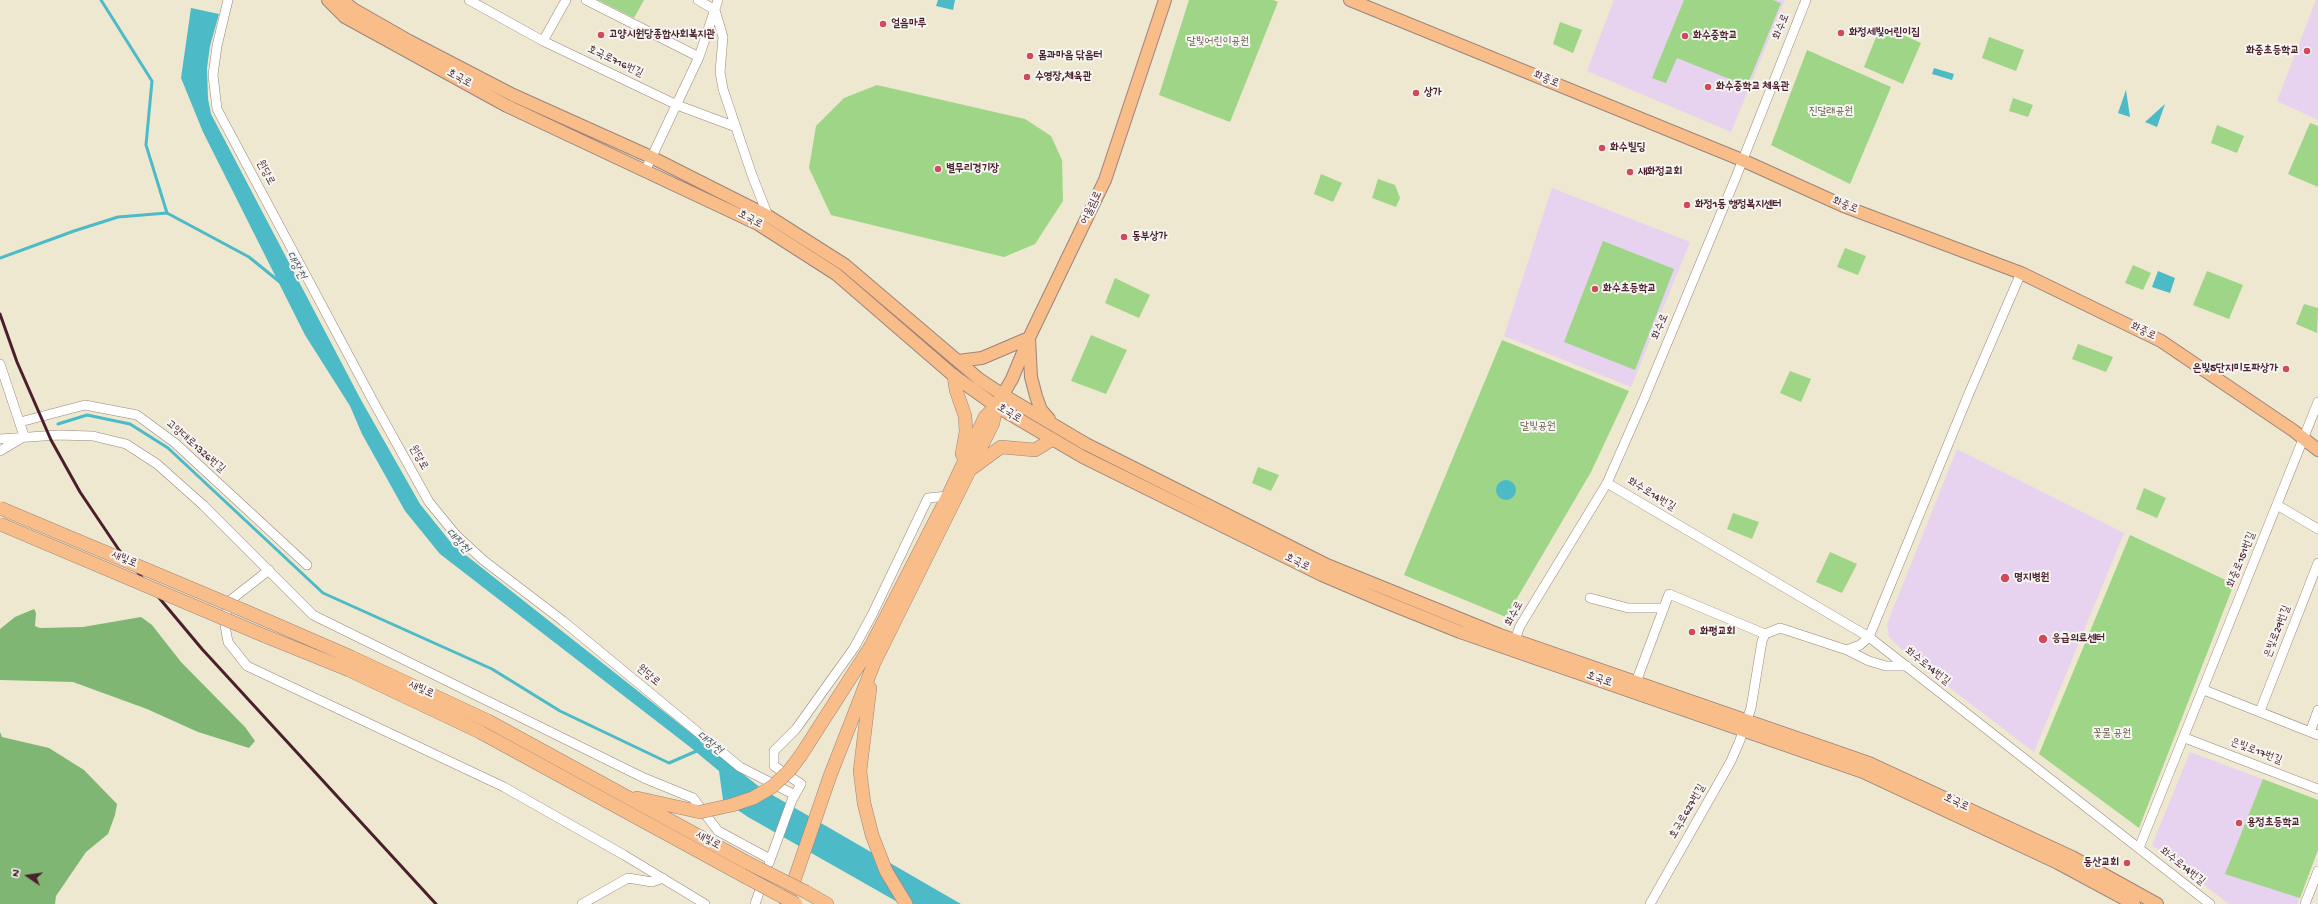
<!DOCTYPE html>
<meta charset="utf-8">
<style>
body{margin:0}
#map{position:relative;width:2318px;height:904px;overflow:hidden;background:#ede8cf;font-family:"Gochi Hand",sans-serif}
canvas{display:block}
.north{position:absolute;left:8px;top:856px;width:40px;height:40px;-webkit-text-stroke:3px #f6f6f2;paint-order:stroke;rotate:283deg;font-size:11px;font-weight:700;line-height:16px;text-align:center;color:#4a1f2b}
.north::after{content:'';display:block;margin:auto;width:14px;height:18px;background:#4a1f2b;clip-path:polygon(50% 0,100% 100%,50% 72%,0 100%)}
</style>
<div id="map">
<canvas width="2318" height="904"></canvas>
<div class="north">N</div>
</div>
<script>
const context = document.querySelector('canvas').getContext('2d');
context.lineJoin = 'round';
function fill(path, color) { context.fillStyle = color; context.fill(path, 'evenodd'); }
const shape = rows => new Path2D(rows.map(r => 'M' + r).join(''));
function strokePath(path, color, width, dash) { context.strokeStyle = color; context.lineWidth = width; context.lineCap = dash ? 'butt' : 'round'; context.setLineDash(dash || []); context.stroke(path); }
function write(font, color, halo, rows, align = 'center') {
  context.font = font + ' "Gochi Hand","Poor Story",sans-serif'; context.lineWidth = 4; context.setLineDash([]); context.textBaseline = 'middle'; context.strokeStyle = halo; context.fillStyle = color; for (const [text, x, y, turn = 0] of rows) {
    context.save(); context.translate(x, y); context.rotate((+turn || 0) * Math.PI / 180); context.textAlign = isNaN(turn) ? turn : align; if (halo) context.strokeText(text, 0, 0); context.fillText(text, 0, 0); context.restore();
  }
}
const built = shape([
 [1614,0,1785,0,1731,132,1587,71],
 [2316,0,2318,0,2318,120,2277,101],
 [1552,188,1690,242,1631,387,1504,336],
 [1957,449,2124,533,2034,752,1912,659,1889,637,1887,624],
 [2190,752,2318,800,2318,850,2297,904,2229,904,2152,845]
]);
const green = shape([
 [598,0,644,0,634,18],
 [1189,0,1273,0,1278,2,1230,122,1159,95],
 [1684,0,1773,0,1781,3,1747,86,1677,58,1666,83,1652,78],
 [1560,22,1582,30,1573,53,1553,44],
 [1881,25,1921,43,1903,84,1864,67],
 [1989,37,2024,50,2016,71,1982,58],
 [1807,50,1891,87,1850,184,1771,145],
 [877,85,1025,119,1051,136,1062,160,1063,201,1035,244,1004,257,831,215,809,168,816,126,844,98],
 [2013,98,2033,105,2028,117,2009,111],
 [2310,123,2318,126,2318,187,2288,174],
 [2217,125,2244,136,2237,153,2211,143],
 [1321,174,1342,183,1333,202,1314,194],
 [1378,179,1395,185,1400,198,1396,207,1372,198],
 [1603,241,1674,269,1635,370,1564,342],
 [1845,248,1866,256,1858,275,1837,267],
 [2133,265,2151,273,2143,290,2125,283],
 [2207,271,2243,285,2229,319,2193,305],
 [1115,278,1150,295,1139,318,1105,303],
 [2304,304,2318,308,2317,333,2296,324],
 [1091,335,1127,350,1106,394,1071,381],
 [1502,340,1629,391,1591,472,1506,617,1404,575],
 [2078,344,2113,357,2106,372,2072,359],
 [1790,371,1811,379,1801,402,1780,393],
 [1258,467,1279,475,1271,491,1252,483],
 [2144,488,2166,498,2157,518,2136,509],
 [1733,513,1759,522,1752,539,1727,529],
 [2130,535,2234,584,2139,828,2039,754],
 [1830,552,1857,564,1842,593,1816,582],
 [2263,779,2318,800,2318,850,2300,898,2225,874]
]);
const forest = shape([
 [34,609,36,613,35,626,40,628,83,627,141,617,152,625,181,662,245,727,255,741,249,748,230,742,198,732,147,709,73,682,0,680,0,629,15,617],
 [0,732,2,737,49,748,84,770,117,804,115,815,108,834,86,852,56,896,55,904,0,904]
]);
const water = shape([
 [938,0,955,0,953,10,936,6],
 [191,8,219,14,210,46,207,68,208,99,211,114,361,400,420,504,453,545,762,789,961,904,901,904,748,817,723,800,719,771,690,747,440,554,405,511,362,434,350,406,305,335,203,132,181,78],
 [1934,68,1954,74,1952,80,1932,74],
 [2126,90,2130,117,2118,113],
 [2165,104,2157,127,2145,122],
 [2158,271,2175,278,2170,293,2152,287],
 '1496 490a10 10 0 1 1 20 0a10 10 0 1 1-20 0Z'
]);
const stream = shape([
 [101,0,152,81,146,145,167,213],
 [0,258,74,231,118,217,167,213,249,257,281,283],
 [58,424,87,415,130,424,168,448,323,593,492,669,560,711,669,763,699,750]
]);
const minor = shape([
 [228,0,217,46,213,75,217,109,373,401,429,502,456,535,483,560,563,621,740,767,795,795],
 [469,0,543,41,677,105,736,127],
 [586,0,699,57],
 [698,0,715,10],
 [715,10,723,37,720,72,723,89,752,175,768,216],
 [543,41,566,0],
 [646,169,699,57,718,0],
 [0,364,24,436],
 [20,422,85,405,137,415,175,443,307,565],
 [0,439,58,435,93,436,126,444,157,464,203,505,313,615,644,778,693,798,718,831,770,859],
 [0,451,22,438],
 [1607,483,1869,637,2210,904],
 [2277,505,2318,529],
 [269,570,232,599,224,620,228,642,247,666,504,787,624,855,705,904],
 [1590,598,1628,608,1664,608],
 [1513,645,1520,626,1607,483,1644,399,1736,177,1806,0],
 [1847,650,1869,661,1886,666,1907,666],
 [1636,682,1669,594,1765,634],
 [2204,690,2318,735],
 [2260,711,2318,563],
 [2310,732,2318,710],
 [2185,738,2318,789],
 [2139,848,2318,402],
 [769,863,792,800,801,784,774,766,774,751,796,729,854,648,872,615,928,498,948,496],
 [582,904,628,878,652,882,663,878],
 [755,904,763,881],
 [1650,904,1731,761,1740,740,1751,708,1762,641,1765,634,1780,628,1847,650,1860,645,1869,637,1970,391,2021,273],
 [2305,904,2318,871]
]);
const major = shape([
 [328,0,345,17,507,106,758,224,836,274,954,376,996,406,1083,457,1322,575,1383,601,1460,632,1863,772,2058,863,2134,904],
 [342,0,353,9,409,41,513,95,651,157,768,216,845,265,979,379,1003,395,1086,444,1327,565,1500,635,1869,763,2072,857,2157,904],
 [1350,0,1742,160,1846,207,2021,273,2161,341,2294,431,2318,450],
 [958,361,982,358,1029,338,1031,377,1036,396,1041,410,1049,419],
 [999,401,1012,379,1029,338,1105,180,1165,0]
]);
const highway = shape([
 [954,376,956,390,965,416,966,432,962,454],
 [971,469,1001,447,1035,450,1051,440],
 [245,611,351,657,488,721,748,863],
 [265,636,349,670,480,732,744,876],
 [870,688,860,771,864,803,872,835,886,871,906,904],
 [801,755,871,646,948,496,985,417,996,406],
 [637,798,700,812],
 [806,892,827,904],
 [786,904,830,776,874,663,993,423,996,406]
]);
const rail = shape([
 [0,314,17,362,51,440,80,492,119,550,202,649,436,904]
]);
const highwayBridge = shape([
 [0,508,245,611],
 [0,524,265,636],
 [700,812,732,805,753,798,772,787,789,771,801,755],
 [748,863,806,892],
 [744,876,796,904]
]);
const markers = [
 [883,24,4,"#d1495b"],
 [1841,33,4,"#d1495b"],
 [601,35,4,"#d1495b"],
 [1685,36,4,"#d1495b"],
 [2307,51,4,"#d1495b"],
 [1030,56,4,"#d1495b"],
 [1027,77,4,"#d1495b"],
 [1708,87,4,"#d1495b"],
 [1416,93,4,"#d1495b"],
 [1602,148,4,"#d1495b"],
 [938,169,4,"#d1495b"],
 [1630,172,4,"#d1495b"],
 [1687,205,4,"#d1495b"],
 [1124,237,4,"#d1495b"],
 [1595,289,4,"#d1495b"],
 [2286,369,4,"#d1495b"],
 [2005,578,5,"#d1495b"],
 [1692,632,4,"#d1495b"],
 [2043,639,5,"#d1495b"],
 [2239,823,4,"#d1495b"],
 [2127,863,4,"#d1495b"]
];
const poiNames = [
 ["얼음마루",891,24],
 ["화정세빛어린이집",1849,33],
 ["고양시원당종합사회복지관",609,35],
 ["화수중학교",1693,36],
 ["화중초등학교",2299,51,"right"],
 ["몸과마음 닦음터",1038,56],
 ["수영장,체육관",1035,77],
 ["화수중학교 체육관",1716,87],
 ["상가",1424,93],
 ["화수빌딩",1610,148],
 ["별무리경기장",946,169],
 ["새화정교회",1638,172],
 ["화정1동 행정복지센터",1695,205],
 ["동부상가",1132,237],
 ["화수초등학교",1603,289],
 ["은빛5단지미도파상가",2278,369,"right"],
 ["명지병원",2014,578],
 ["화평교회",1700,632],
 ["응급의료센터",2052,639],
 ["용정초등학교",2247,823],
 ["동산교회",2119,863,"right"]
];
const streetNames = [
 ["화수로",1782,27,-68],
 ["호국로716번길",615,62,25],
 ["호국로",459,79,29],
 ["화중로",1546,80,23],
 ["원당로",265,173,62],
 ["화중로",1845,206,22],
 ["어울림로",1092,208,-64],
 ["호국로",750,220,28],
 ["화수로",1661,327,-67],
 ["화중로",2143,332,26],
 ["호국로",1009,414,32],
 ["고양대로1326번길",195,447,41],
 ["원당로",418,458,61],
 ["화수로14번길",1651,495,31],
 ["새빛로",124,560,23],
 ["화중로151번길",2242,560,-68],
 ["호국로",1297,563,26],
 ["화수로",1515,614,-62],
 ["은빛로29번길",2278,632,-69],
 ["화수로14번길",1927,667,38],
 ["원당로",648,676,40],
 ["호국로",1599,680,19],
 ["새빛로",421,690,25],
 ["은빛로17번길",2256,752,21],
 ["호국로",1956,803,25],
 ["호국로627번길",1688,812,-60],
 ["새빛로",708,841,29],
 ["화수로14번길",2182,867,38]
];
const parkNames = [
 ["달빛어린이공원",1218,42],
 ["진달래공원",1831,112],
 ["달빛공원",1538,427],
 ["꽃물 공원",2112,734]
];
const waterNames = [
 ["대장천",295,266,62],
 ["대장천",457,542,45],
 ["대장천",709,744,38]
];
fill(built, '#e7d2ef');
fill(green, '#9fd586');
fill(forest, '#7fb673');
fill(water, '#4dbac7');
strokePath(stream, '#4dbac7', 3);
strokePath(minor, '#9c847d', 10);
strokePath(major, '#9c847d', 14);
strokePath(highway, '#9c847d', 14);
strokePath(minor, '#fff', 9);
strokePath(major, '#f8bd88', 12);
strokePath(highway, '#f8bd88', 13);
strokePath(rail, '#4a1f2b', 3);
strokePath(highwayBridge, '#9c847d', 14, []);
strokePath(highwayBridge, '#f8bd88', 13);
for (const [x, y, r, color] of markers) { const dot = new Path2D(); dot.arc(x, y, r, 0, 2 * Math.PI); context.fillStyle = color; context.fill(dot); strokePath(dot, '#f6f6f2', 1.5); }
write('bold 11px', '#4a1f2b', '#f6f6f2', poiNames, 'left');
write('11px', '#4a1f2b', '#f6f6f2', streetNames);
write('11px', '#645646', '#f6f6f2', parkNames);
write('italic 12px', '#4b5562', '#f6f6f2', waterNames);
</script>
